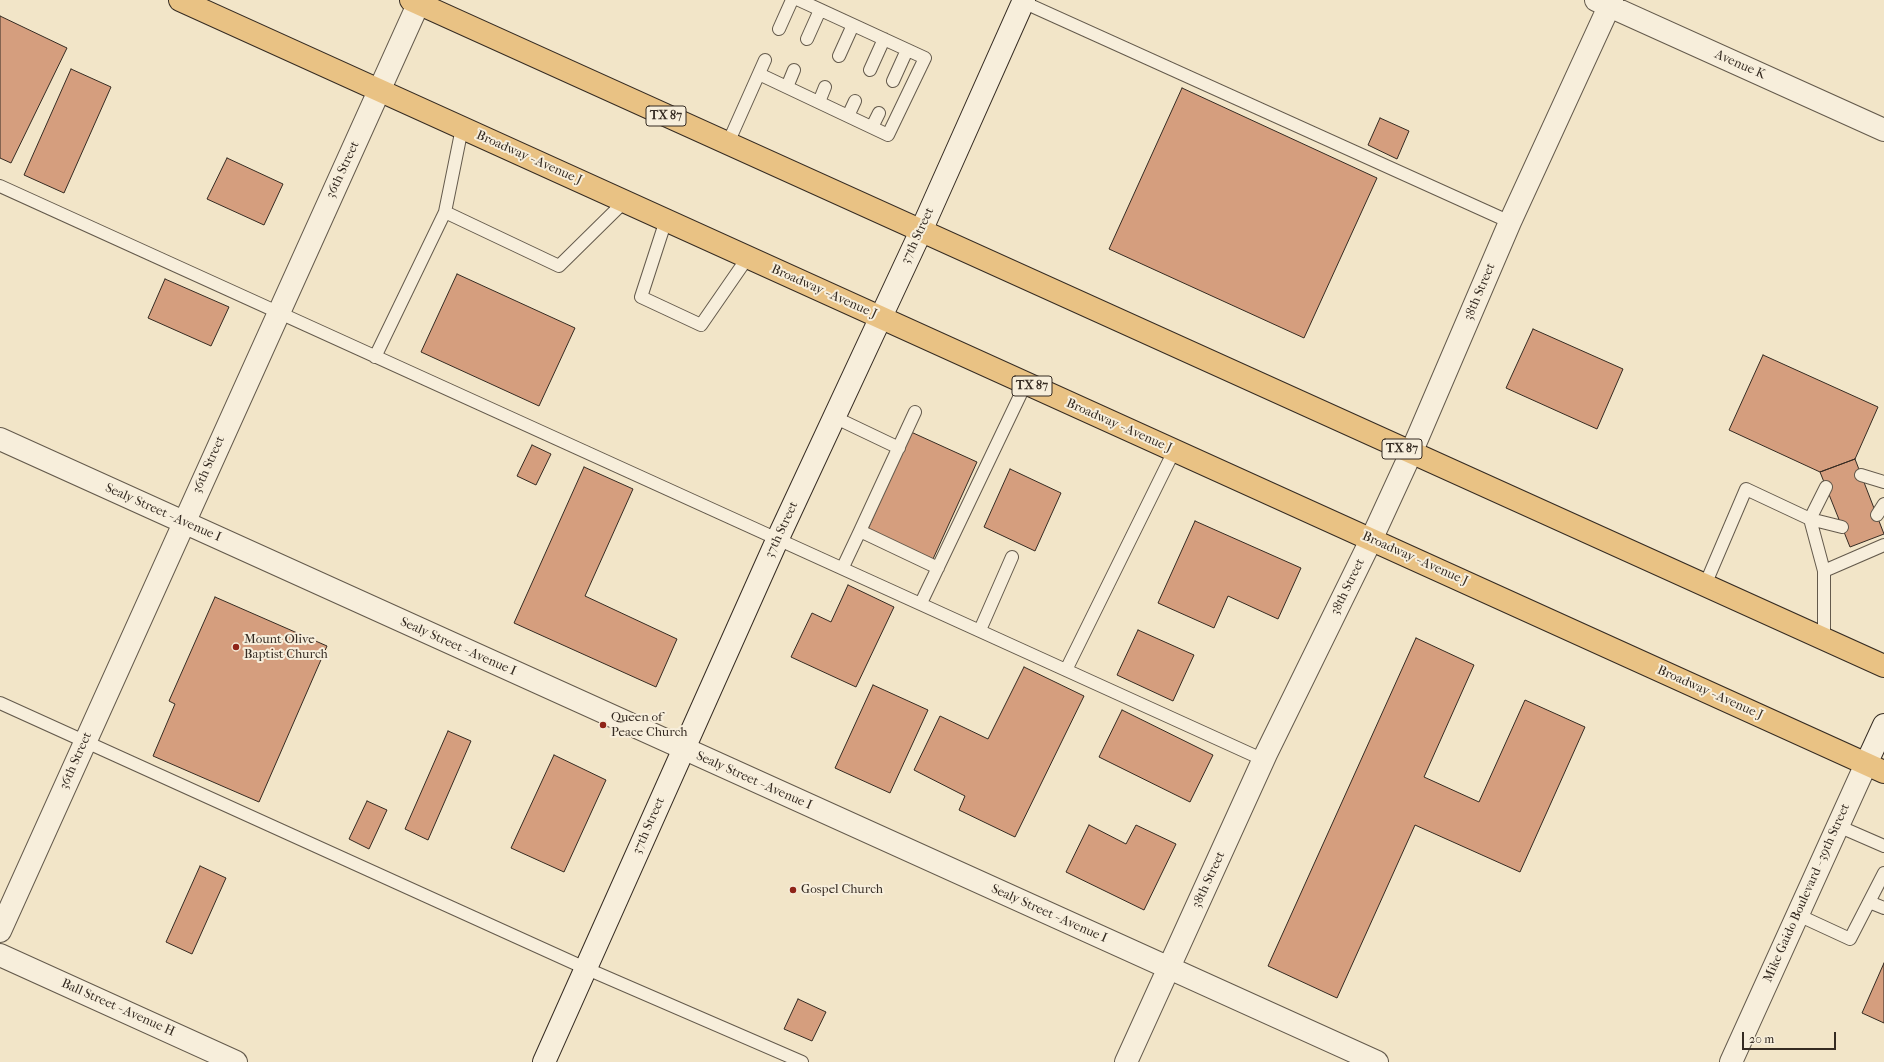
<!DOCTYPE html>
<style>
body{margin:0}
#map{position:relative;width:1884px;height:1062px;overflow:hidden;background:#f2e5c8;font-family:"IM FELL French Canon",serif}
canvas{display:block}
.scale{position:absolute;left:1742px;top:1032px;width:94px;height:18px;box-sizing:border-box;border:2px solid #352b22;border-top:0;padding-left:5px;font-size:12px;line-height:14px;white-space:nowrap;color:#352b22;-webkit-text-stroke:3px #f7eedb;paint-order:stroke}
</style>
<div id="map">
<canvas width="1884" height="1062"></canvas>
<div class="scale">20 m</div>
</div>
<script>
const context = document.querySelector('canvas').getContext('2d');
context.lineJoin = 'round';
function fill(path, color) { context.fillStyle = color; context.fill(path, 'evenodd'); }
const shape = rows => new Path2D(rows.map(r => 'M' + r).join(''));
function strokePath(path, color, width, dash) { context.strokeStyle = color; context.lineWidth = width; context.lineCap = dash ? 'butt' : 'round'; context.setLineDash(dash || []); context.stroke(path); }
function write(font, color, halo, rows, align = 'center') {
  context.font = font + ' "IM FELL French Canon",serif'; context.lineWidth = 4; context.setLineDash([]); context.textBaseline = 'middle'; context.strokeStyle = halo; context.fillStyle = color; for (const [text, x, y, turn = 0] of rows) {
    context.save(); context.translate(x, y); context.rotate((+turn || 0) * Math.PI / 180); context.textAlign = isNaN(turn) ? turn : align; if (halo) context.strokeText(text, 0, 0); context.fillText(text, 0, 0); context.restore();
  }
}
const building = shape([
 [0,16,67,48,11,163,0,158,0,16],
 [71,69,111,87,64,193,24,175,71,69],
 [1182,88,1377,178,1304,338,1109,249,1182,88],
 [1380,118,1409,131,1397,159,1368,145,1380,118],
 [227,158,283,184,264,225,207,199,227,158],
 [457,274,575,328,539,406,421,352,457,274],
 [165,279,229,307,211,346,148,318,165,279],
 [1533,329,1623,369,1597,429,1506,388,1533,329],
 [1763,355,1878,407,1855,459,1820,472,1729,430,1763,355],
 [911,432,977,462,933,559,868,529,911,432],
 [532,445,551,454,536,485,517,476,532,445],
 [1855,459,1884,534,1850,547,1820,472,1855,459],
 [584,467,633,489,585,596,677,639,656,687,514,623,584,467],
 [1010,469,1061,493,1035,551,984,527,1010,469],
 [1195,521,1301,568,1278,619,1228,596,1214,628,1158,603,1195,521],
 [848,585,894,607,856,687,791,657,812,613,831,622,848,585],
 [215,597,327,646,259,802,153,756,175,704,169,701,215,597],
 [1138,630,1194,655,1173,701,1117,675,1138,630],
 [1416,638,1474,665,1424,777,1479,802,1525,700,1585,727,1520,872,1415,825,1337,998,1268,966,1416,638],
 [1024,667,1084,696,1015,837,959,810,965,796,914,770,940,716,988,739,1024,667],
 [873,685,928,710,890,793,835,768,873,685],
 [1122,710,1213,755,1190,802,1099,757,1122,710],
 [448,731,471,741,428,840,405,829,448,731],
 [554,755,606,780,564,872,511,848,554,755],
 [367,801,387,810,369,849,349,839,367,801],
 [1089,825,1126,844,1136,825,1176,844,1144,910,1066,872,1089,825],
 [200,866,226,878,192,954,166,942,200,866],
 [1884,963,1884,1023,1862,1013,1884,963],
 [798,999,826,1012,812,1041,784,1029,798,999]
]);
const service = shape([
 [1023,2,1510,222],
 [779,29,792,0],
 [807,39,820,10],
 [839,56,853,25],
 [870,70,884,39],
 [759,74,888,135,925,58,799,0],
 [893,81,907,50],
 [787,87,794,70],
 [819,102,825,87],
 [848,116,855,101],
 [872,127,879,113],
 [462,128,445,212,559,266,625,201],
 [728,143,765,60],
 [0,186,1264,760],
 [666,220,641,297,701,325,748,257],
 [375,357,445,212],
 [915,412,860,531,938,568],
 [834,417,899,448],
 [1861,475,1884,482],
 [1826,487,1810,519,1842,527],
 [1877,515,1884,504],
 [843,567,860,531],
 [1824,571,1884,545],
 [1705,585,1746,489,1810,519,1824,571,1824,639],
 [921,603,1026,383],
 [980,630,1012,557],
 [1066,670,1174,451],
 [0,703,585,968,802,1062],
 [1838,826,1884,846],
 [1869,902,1884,908],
 [1798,915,1850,939,1884,873]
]);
const minor = shape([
 [1596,0,1884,130],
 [0,439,1377,1062],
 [0,931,420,0],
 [1126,1062,1266,754,1371,540,1411,453,1510,222,1612,0],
 [1731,1062,1866,764]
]);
const tertiary = shape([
 [0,955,236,1062]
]);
const secondary = shape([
 [1866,764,1884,725],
 [544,1062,778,538,921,231,1024,0]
]);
const primary = shape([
 [180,0,1884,772],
 [411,0,1884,666]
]);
const markers = [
 [236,647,4,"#8f2418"],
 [603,725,4,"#8f2418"],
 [793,890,4,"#8f2418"]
];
const shields = [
 [666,116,40],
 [1032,386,40],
 [1402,449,40]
];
const shieldNames = [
 ["TX 87",666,116],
 ["TX 87",1032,386],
 ["TX 87",1402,449]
];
const streetNames = [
 ["Avenue K",1740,65,24],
 ["Broadway - Avenue J",529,158,24],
 ["36th Street",343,170,-65],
 ["37th Street",918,236,-65],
 ["Broadway - Avenue J",824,292,24],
 ["38th Street",1480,292,-67],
 ["Broadway - Avenue J",1119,426,24],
 ["36th Street",209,465,-66],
 ["Sealy Street - Avenue I",163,513,24],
 ["37th Street",782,530,-65],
 ["Broadway - Avenue J",1415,559,24],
 ["38th Street",1348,587,-64],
 ["Sealy Street - Avenue I",458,647,24],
 ["Broadway - Avenue J",1710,693,24],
 ["36th Street",76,761,-66],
 ["Sealy Street - Avenue I",754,781,24],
 ["37th Street",649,826,-66],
 ["38th Street",1209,880,-65],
 ["Mike Gaido Boulevard - 39th Street",1807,893,-66],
 ["Sealy Street - Avenue I",1049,914,24],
 ["Ball Street - Avenue H",118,1008,24]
];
const poiNames = [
 ["Mount Olive",244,640],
 ["Baptist Church",244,655],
 ["Queen of",611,718],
 ["Peace Church",611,733],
 ["Gospel Church",801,890]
];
fill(building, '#d59e7e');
strokePath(building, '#352b22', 1);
strokePath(service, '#645a4c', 14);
strokePath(minor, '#645a4c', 24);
strokePath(tertiary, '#645a4c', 24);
strokePath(secondary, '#352b22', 24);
strokePath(primary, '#352b22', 24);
strokePath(service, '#f7eedb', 12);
strokePath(minor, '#f7eedb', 22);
strokePath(tertiary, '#f7eedb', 22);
strokePath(secondary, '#f7eedb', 22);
strokePath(primary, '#e9c284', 22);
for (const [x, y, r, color] of markers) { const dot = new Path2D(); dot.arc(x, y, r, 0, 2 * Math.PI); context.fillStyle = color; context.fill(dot); strokePath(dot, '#f7eedb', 1.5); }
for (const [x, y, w] of shields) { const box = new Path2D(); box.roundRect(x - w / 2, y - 10, w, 20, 3); context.fillStyle = '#f7eedb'; context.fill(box); strokePath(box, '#352b22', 1); }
write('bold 12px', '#352b22', null, shieldNames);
write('13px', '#352b22', '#f7eedb', streetNames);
write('13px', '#352b22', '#f7eedb', poiNames, 'left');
</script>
